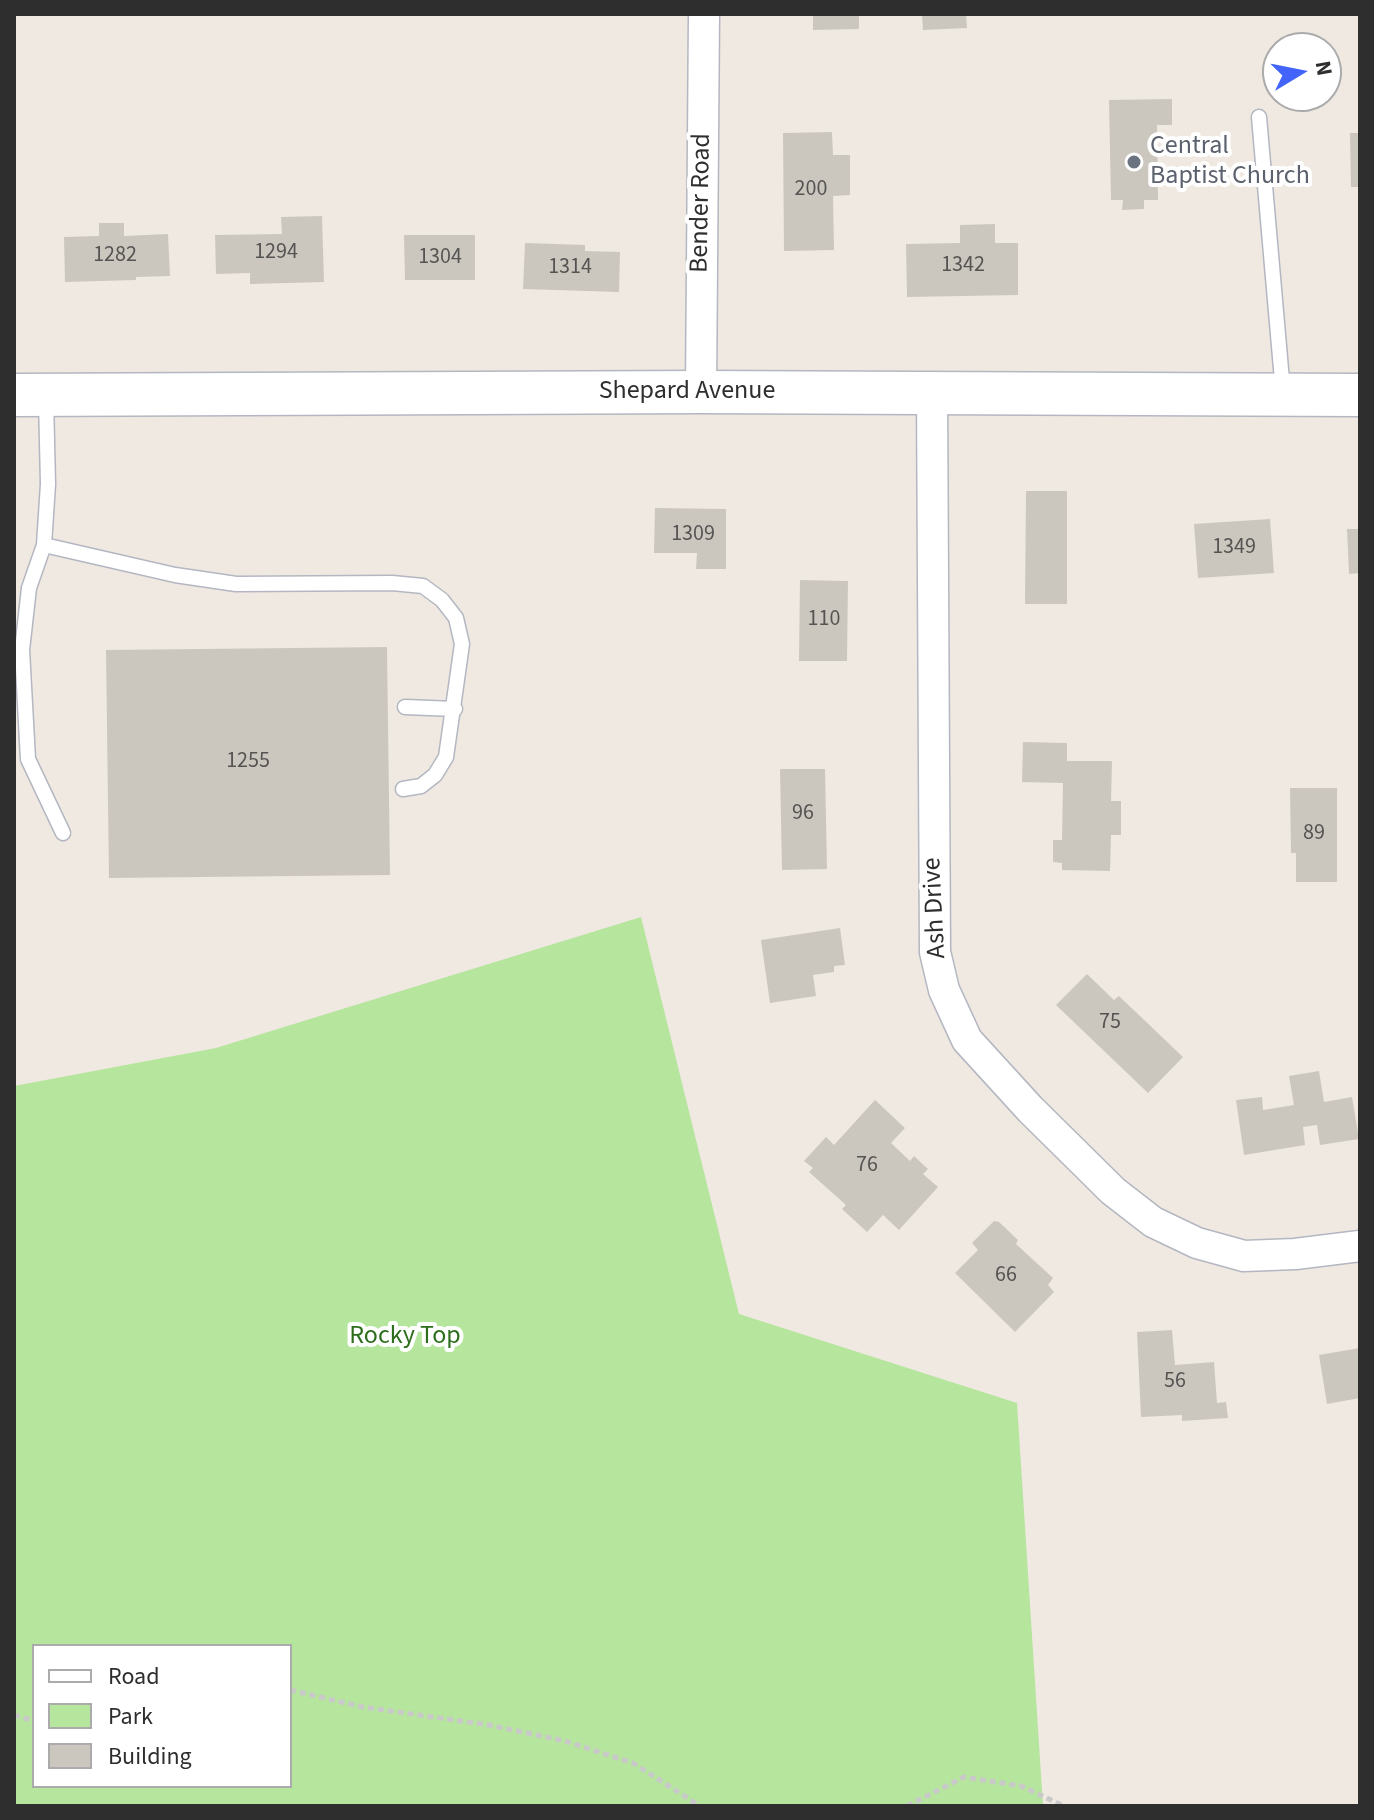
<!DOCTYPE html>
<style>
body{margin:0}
#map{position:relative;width:1374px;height:1820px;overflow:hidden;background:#efe9e1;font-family:"Source Sans 3",sans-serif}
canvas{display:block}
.frame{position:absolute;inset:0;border:16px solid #2e2e2e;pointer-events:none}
.legend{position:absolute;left:32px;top:1644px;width:260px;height:144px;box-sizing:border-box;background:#fff;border:2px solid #ababab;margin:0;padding:10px 14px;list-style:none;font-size:24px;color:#2e2e2e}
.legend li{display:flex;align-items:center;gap:16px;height:40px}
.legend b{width:40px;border:2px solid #ababab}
.north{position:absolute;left:1262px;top:32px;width:80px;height:80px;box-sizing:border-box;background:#fff;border:2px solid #ababab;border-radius:50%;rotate:80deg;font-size:22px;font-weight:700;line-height:32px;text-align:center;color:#2e2e2e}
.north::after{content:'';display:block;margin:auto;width:28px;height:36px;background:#4264fb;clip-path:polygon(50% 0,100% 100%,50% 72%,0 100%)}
</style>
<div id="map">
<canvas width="1374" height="1820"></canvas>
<div class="frame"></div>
<ul class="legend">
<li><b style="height:10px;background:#fff"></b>Road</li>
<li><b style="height:22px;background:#b6e59e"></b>Park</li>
<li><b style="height:22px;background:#cbc7bf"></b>Building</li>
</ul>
<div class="north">N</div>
</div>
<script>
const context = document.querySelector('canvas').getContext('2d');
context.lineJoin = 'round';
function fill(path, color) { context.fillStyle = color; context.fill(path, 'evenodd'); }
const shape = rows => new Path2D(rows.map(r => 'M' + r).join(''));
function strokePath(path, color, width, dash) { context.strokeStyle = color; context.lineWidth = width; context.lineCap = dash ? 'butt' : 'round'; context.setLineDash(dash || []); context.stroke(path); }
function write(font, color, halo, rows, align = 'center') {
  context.font = font + ' "Source Sans 3",sans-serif'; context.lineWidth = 8; context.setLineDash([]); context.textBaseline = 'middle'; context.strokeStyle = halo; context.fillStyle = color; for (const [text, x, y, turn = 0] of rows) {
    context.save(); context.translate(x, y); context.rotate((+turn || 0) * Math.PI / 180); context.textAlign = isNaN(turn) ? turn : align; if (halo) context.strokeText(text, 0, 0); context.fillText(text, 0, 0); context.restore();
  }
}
const green = shape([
 [641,917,739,1314,1017,1403,1043,1806,14,1806,14,1086,216,1048],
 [34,1646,290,1646,290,1786,34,1786]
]);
const building = shape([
 [813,14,859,14,859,29,813,30],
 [922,14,966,14,967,28,923,30],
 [1172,99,1172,125,1157,125,1158,200,1144,200,1144,209,1122,210,1123,200,1111,200,1109,100],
 [832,132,833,155,850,155,850,195,833,196,834,250,784,251,783,133],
 [1350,133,1360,133,1360,187,1351,187],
 [322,216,324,282,250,284,250,273,216,274,215,235,282,234,281,217],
 [99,223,124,223,124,236,168,234,170,276,136,277,136,280,65,282,64,237,99,236],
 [995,224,995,243,1018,243,1018,295,907,297,906,244,960,243,960,225],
 [404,235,475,235,475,280,405,280],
 [525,243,585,245,585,251,620,252,619,292,523,289],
 [1026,491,1067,491,1067,604,1025,604],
 [655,508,726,509,726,569,696,569,697,553,654,553],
 [1270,519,1274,573,1198,578,1194,524],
 [1347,529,1360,529,1360,573,1349,574],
 [800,580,848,581,847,661,799,661],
 [387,647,390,875,109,878,106,650],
 [1023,742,1067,743,1067,761,1112,761,1111,801,1121,801,1121,835,1111,835,1110,871,1062,870,1062,863,1053,862,1053,840,1062,840,1063,783,1022,782],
 [780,769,825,769,827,869,782,870],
 [1290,788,1337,788,1337,882,1296,882,1296,853,1291,853],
 [840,928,845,965,834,966,834,972,813,975,816,996,770,1003,761,940],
 [1087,974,1114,1000,1119,996,1183,1057,1148,1093,1056,1005],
 [1319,1071,1324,1102,1352,1097,1359,1139,1320,1145,1317,1125,1303,1127,1305,1145,1244,1155,1236,1100,1262,1097,1263,1110,1294,1105,1289,1076],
 [875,1100,905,1128,891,1143,910,1161,914,1156,928,1169,923,1174,938,1187,899,1230,883,1215,867,1232,842,1209,846,1205,809,1172,813,1168,804,1161,826,1137,834,1145],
 [994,1221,999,1222,1018,1240,1016,1244,1053,1278,1048,1285,1054,1292,1015,1332,955,1273,978,1250,972,1243],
 [1172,1330,1175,1365,1214,1362,1217,1403,1226,1402,1228,1418,1182,1421,1182,1415,1141,1417,1137,1332],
 [1360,1348,1360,1398,1327,1404,1319,1355]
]);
const path = shape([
 [290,1690,363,1707,489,1725,565,1741,633,1763,700,1806],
 [14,1715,34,1721],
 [907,1806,964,1777,1021,1786,1064,1806]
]);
const service = shape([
 [1259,117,1283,392],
 [46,399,48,484,44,545,29,588,22,650,28,759,63,833],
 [44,545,175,575,236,584,392,583,423,586,442,600,456,618,462,644,446,757,435,775,421,786,403,789],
 [405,707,455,709]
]);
const minor = shape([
 [701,392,704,14],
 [932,392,935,952,944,990,967,1040,1030,1109,1113,1191,1153,1222,1197,1243,1244,1256,1295,1254,1360,1246]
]);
const secondary = shape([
 [14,395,701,392,1360,395]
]);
const markers = [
 [1134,162,8,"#6b7280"]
];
const numberNames = [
 ["200",811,190],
 ["1294",276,253],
 ["1282",115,256],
 ["1304",440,258],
 ["1342",963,266],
 ["1314",570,268],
 ["1309",693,535],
 ["1349",1234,548],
 ["110",824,620],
 ["1255",248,762],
 ["96",803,814],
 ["89",1314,834],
 ["75",1110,1023],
 ["76",867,1166],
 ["66",1006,1276],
 ["56",1175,1382]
];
const worshipNames = [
 ["Central",1150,147],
 ["Baptist Church",1150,177]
];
const streetNames = [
 ["Bender Road",702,203,-89],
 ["Shepard Avenue",687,392],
 ["Ash Drive",936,908,-93]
];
const parkNames = [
 ["Rocky Top",405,1337]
];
fill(green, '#b6e59e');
fill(building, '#cbc7bf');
strokePath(service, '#b4b7c1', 17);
strokePath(minor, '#b4b7c1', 33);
strokePath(secondary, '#b4b7c1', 45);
strokePath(path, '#c9c9c9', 5, [6, 4]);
strokePath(service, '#fff', 14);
strokePath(minor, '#fff', 30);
strokePath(secondary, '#fff', 42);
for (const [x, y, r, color] of markers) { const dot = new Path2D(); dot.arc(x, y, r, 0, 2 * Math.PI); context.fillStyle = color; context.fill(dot); strokePath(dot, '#fff', 3); }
write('22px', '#555452', null, numberNames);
write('26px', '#5b616d', '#fff', worshipNames, 'left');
write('26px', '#2e2e2e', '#fff', streetNames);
write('26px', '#2c6e1b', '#fff', parkNames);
</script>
